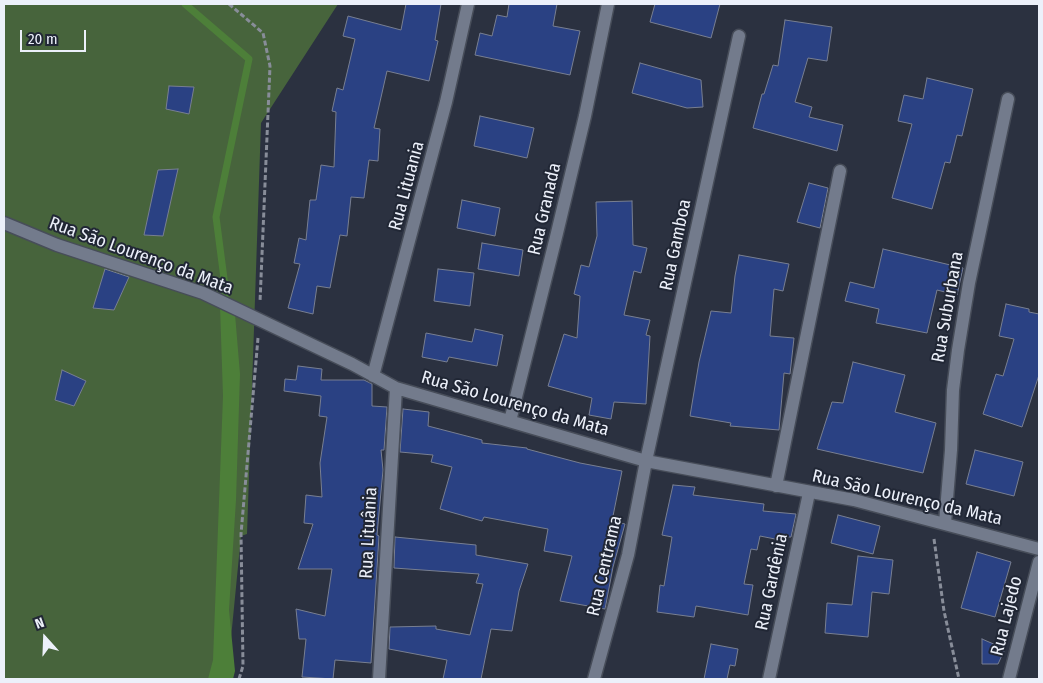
<!DOCTYPE html>
<meta charset="utf-8">
<style>
body{margin:0}
#map{position:relative;width:1043px;height:683px;overflow:hidden;background:#2b3140;font-family:"Fira Sans Condensed",sans-serif}
canvas{display:block}
.frame{position:absolute;inset:0;border:5px solid #ecf0fa;pointer-events:none}
.north{position:absolute;left:20px;top:613px;width:50px;height:50px;-webkit-text-stroke:4px #212735;paint-order:stroke;rotate:340deg;font-size:14px;font-weight:700;line-height:20px;text-align:center;color:#ecf0fa}
.north::after{content:'';display:block;margin:auto;width:18px;height:22px;background:#ecf0fa;clip-path:polygon(50% 0,100% 100%,50% 72%,0 100%)}
.scale{position:absolute;left:20px;top:30px;width:66px;height:22px;box-sizing:border-box;border:2px solid #ecf0fa;border-top:0;padding-left:6px;font-size:15px;line-height:18px;white-space:nowrap;color:#ecf0fa;-webkit-text-stroke:4px #212735;paint-order:stroke}
</style>
<div id="map">
<canvas width="1043" height="683"></canvas>
<div class="frame"></div>
<div class="north">N</div>
<div class="scale">20 m</div>
</div>
<script>
const context = document.querySelector('canvas').getContext('2d');
context.lineJoin = 'round';
function fill(path, color) { context.fillStyle = color; context.fill(path, 'evenodd'); }
const shape = rows => new Path2D(rows.map(r => 'M' + r).join(''));
function strokePath(path, color, width, dash) { context.strokeStyle = color; context.lineWidth = width; context.lineCap = dash ? 'butt' : 'round'; context.setLineDash(dash || []); context.stroke(path); }
function write(font, color, halo, rows, align = 'center') {
  context.font = font + ' "Fira Sans Condensed",sans-serif'; context.lineWidth = 4; context.setLineDash([]); context.textBaseline = 'middle'; context.strokeStyle = halo; context.fillStyle = color; for (const [text, x, y, turn = 0] of rows) {
    context.save(); context.translate(x, y); context.rotate((+turn || 0) * Math.PI / 180); context.textAlign = isNaN(turn) ? turn : align; if (halo) context.strokeText(text, 0, 0); context.fillText(text, 0, 0); context.restore();
  }
}
const green = shape([
 [4,4,338,4,261,123,247,534,241,536,227,679,4,679]
]);
const water = shape([
 [220,306,235,314,240,374,236,500,229,610,235,671,233,679,208,679,213,660,223,396]
]);
const stream = shape([
 [185,4,249,59,216,217,226,294]
]);
const building = shape([
 [406,4,441,4,435,40,438,41,429,81,387,71,374,128,380,129,378,161,369,160,364,198,351,197,347,236,340,235,330,288,317,286,313,314,288,308,300,264,294,263,299,238,306,240,310,200,316,200,321,165,334,167,336,112,332,111,337,88,343,90,355,39,343,36,348,16,401,30,406,4],
 [509,4,557,4,553,26,580,31,570,75,475,55,480,33,492,36,497,15,507,17,509,4],
 [655,4,720,4,711,38,650,22,655,4],
 [785,20,832,27,827,61,808,58,795,102,812,107,809,117,843,125,837,151,753,128,762,94,764,94,773,65,778,66,785,20],
 [640,63,701,80,703,107,687,108,632,93,640,63],
 [927,78,973,89,962,136,957,135,950,163,945,162,932,209,892,198,912,124,898,121,904,95,923,99,927,78],
 [169,86,194,87,189,114,166,109,169,86],
 [480,116,534,128,527,158,474,146,480,116],
 [178,169,163,236,144,235,158,170,178,169],
 [809,183,828,188,820,228,797,222,809,183],
 [462,200,500,208,495,236,457,228,462,200],
 [632,201,633,245,647,248,641,273,634,271,624,315,650,320,646,335,650,336,646,404,614,402,611,419,589,415,592,398,548,386,564,334,577,338,580,296,574,294,581,265,589,267,597,236,596,202,632,201],
 [482,243,523,250,519,276,478,269,482,243],
 [883,249,963,268,957,295,937,290,927,333,876,323,879,309,845,301,850,282,874,288,883,249],
 [739,255,789,264,783,291,774,289,770,336,794,338,790,374,784,373,779,430,730,426,731,423,690,416,699,362,711,311,731,313,735,276,739,255],
 [105,269,129,277,114,310,93,308,105,269],
 [438,269,474,273,470,306,434,301,438,269],
 [1006,304,1029,309,1029,312,1039,314,1039,375,1022,427,983,414,996,374,1003,376,1014,339,999,336,1006,304],
 [475,329,503,335,497,366,449,357,447,362,422,357,426,333,472,342,475,329],
 [853,362,905,375,895,412,936,423,923,473,817,449,832,402,843,403,853,362],
 [298,366,322,369,321,380,364,380,372,384,372,406,387,407,384,450,381,450,383,470,377,535,379,536,371,663,335,660,333,679,302,677,306,639,299,639,296,609,325,616,332,569,298,569,313,524,304,523,306,495,322,497,320,463,327,417,319,416,321,396,284,391,285,379,296,380,298,366],
 [62,370,86,381,74,406,55,400,62,370],
 [403,409,429,412,428,426,482,440,482,443,527,448,527,449,580,463,622,471,612,521,625,524,613,567,605,609,560,601,572,556,544,551,548,529,484,517,482,521,440,509,452,467,431,462,433,455,400,452,403,409],
 [975,450,1023,462,1014,496,966,484,975,450],
 [673,485,695,487,693,495,764,504,763,511,796,514,791,537,781,537,780,540,760,536,757,550,751,549,744,584,753,585,748,615,696,606,694,617,657,612,660,585,664,586,672,537,662,535,673,485],
 [838,515,880,526,873,554,831,543,838,515],
 [395,537,476,545,476,555,528,564,519,591,512,631,491,629,481,679,443,679,447,660,389,649,390,627,436,626,436,629,470,635,483,584,476,583,479,574,394,568,395,537],
 [977,552,1011,562,995,617,961,608,977,552],
 [858,556,893,560,889,594,872,592,868,637,825,633,827,603,852,605,858,556],
 [982,639,1005,649,998,664,982,664,982,639],
 [711,644,738,649,735,666,730,665,727,679,704,679,711,644]
]);
const path = shape([
 [229,4,263,33,270,66,260,302],
 [934,539,944,611,959,679],
 [239,679,243,666,241,534,258,338]
]);
const minor = shape([
 [4,223,57,245,203,293,352,364,396,388,646,461,854,500,1039,549],
 [373,376,446,102,468,4],
 [510,421,557,233,585,116,608,4],
 [776,486,840,171],
 [945,523,951,450,953,390,958,350,969,283,1008,99],
 [379,679,396,388],
 [594,679,628,555,646,461,739,36],
 [769,679,809,493],
 [1009,679,1039,562]
]);
const streetNames = [
 ["Rua Lituania",407,186,-75],
 ["Rua Granada",545,209,-77],
 ["Rua Gamboa",676,245,-78],
 ["Rua São Lourenço da Mata",141,256,20],
 ["Rua Suburbana",948,307,-80],
 ["Rua São Lourenço da Mata",515,404,16],
 ["Rua São Lourenço da Mata",907,498,13],
 ["Rua Lituânia",369,533,-87],
 ["Rua Centrama",605,566,-77],
 ["Rua Gardênia",772,582,-78],
 ["Rua Lajedo",1007,616,-76]
];
fill(green, '#47643c');
fill(water, '#4d7f39');
strokePath(stream, '#4d7f39', 7);
fill(building, '#2a4183');
strokePath(building, '#787f91', 1);
strokePath(minor, '#474d59', 15);
strokePath(path, '#888d99', 3, [5, 2.5]);
strokePath(minor, '#737b8c', 12);
write('18px', '#ecf0fa', '#212735', streetNames);
</script>
